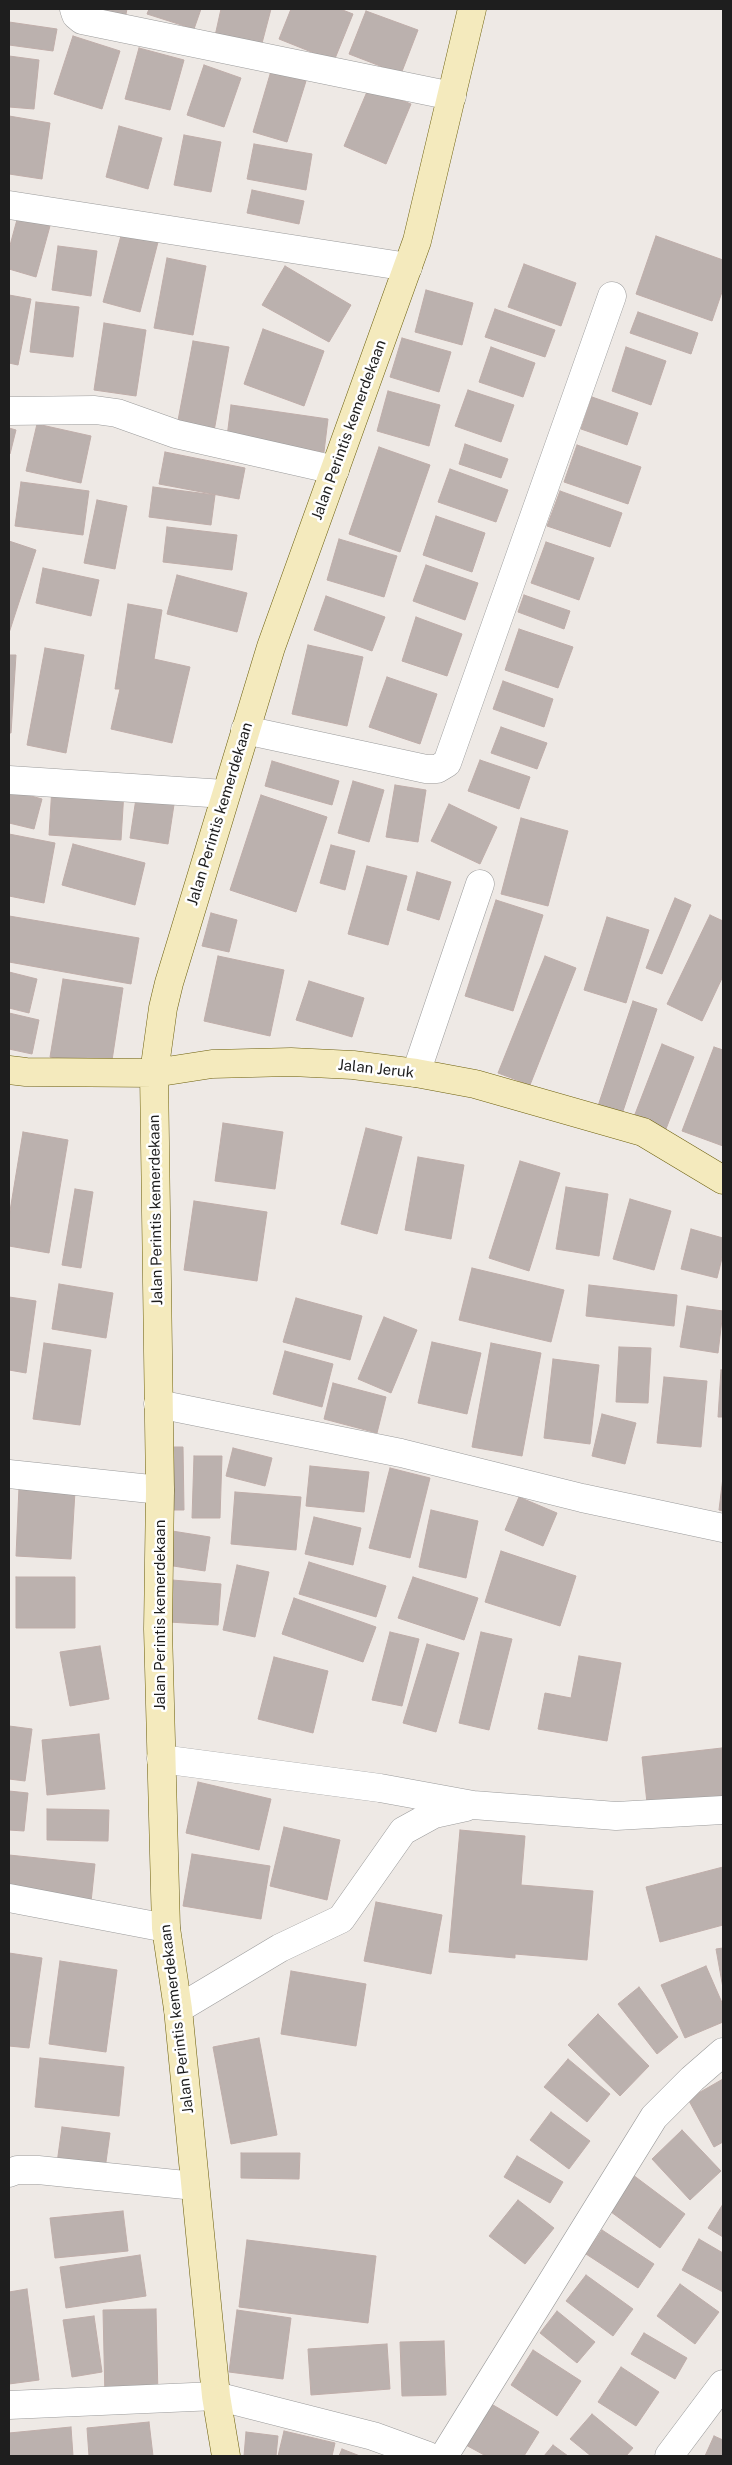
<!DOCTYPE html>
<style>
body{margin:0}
#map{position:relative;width:732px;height:2465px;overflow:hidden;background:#eee9e5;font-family:"Public Sans",sans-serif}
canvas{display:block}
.frame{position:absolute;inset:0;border:10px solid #1e1e1e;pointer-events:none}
</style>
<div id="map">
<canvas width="732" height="2465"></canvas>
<div class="frame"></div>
</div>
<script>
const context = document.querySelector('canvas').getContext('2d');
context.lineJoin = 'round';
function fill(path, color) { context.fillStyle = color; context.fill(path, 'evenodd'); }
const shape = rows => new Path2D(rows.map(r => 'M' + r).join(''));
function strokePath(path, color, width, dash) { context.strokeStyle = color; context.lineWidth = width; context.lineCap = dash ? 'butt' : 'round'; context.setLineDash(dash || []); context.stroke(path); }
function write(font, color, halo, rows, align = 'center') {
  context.font = font + ' "Public Sans",sans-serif'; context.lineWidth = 5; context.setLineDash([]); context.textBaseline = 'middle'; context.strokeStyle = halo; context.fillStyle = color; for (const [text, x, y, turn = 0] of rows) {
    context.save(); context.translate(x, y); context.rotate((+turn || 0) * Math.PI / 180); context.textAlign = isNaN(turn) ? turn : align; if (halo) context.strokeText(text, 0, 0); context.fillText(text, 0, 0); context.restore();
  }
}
const building = shape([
 [76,9,127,9,125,19,76,9],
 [149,9,201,9,194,29,147,14,149,9],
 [221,9,271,9,261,47,215,36,221,9],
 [291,9,340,9,353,14,334,61,279,39,291,9],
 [366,11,418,30,401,74,349,54,366,11],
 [9,22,57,29,53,51,9,45,9,22],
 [73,36,120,51,102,109,54,94,73,36],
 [139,48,184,60,170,110,125,99,139,48],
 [9,56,39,60,34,109,9,107,9,56],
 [204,65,241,78,224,127,187,115,204,65],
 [271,71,306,81,287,142,253,132,271,71],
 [369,87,411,104,386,164,344,146,369,87],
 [9,116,50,123,42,179,9,174,9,116],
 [119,126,162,138,148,189,106,177,119,126],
 [184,135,221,142,211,192,174,185,184,135],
 [254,144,312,154,306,190,247,179,254,144],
 [252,190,304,201,299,224,247,213,252,190],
 [18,216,50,226,36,277,9,269,9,249,18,216],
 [122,232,158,242,140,312,103,302,122,232],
 [656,236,723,260,723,289,712,321,636,294,656,236],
 [58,246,97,251,91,296,52,290,58,246],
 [167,258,206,266,193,335,154,328,167,258],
 [524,264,576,283,561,326,508,307,524,264],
 [285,266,351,305,329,342,262,305,285,266],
 [426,290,473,303,462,345,415,332,426,290],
 [9,295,31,299,18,365,9,363,9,295],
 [36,302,79,307,73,357,30,352,36,302],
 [495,309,555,330,545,357,485,337,495,309],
 [638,312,698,333,691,354,630,333,638,312],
 [104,323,146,330,136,396,94,390,104,323],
 [263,329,324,351,304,406,244,384,263,329],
 [402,338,451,352,439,392,390,377,402,338],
 [193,341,229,347,213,437,176,431,193,341],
 [491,347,535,363,523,397,479,382,491,347],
 [626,347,666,361,651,405,612,391,626,347],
 [468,390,514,405,501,442,455,426,468,390],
 [388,391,440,405,429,446,377,431,388,391],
 [592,397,638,413,627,445,581,429,592,397],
 [231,405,328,419,324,452,227,437,231,405],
 [37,424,91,436,81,483,26,471,37,424],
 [9,428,16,430,10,454,9,454,9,428],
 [465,444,508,459,501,478,459,464,465,444],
 [577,445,641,467,628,504,564,482,577,445],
 [379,447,430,465,400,552,349,534,379,447],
 [165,452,245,468,239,499,159,484,165,452],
 [450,469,508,490,496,522,438,502,450,469],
 [21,482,89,491,83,535,15,526,21,482],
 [153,487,215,495,211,525,149,517,153,487],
 [560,491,622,513,610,547,547,526,560,491],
 [97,500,127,506,115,569,84,563,97,500],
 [436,516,485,533,472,572,423,555,436,516],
 [167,527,237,535,232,570,163,562,167,527],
 [339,539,397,556,384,597,327,580,339,539],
 [9,541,36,550,9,633,9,541],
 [546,542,594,558,579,600,531,583,546,542],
 [426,565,478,583,465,620,413,601,426,565],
 [43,568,99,580,91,616,36,603,43,568],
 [177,575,247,593,237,632,167,614,177,575],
 [524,595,570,611,564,629,518,612,524,595],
 [326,596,385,617,372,651,314,630,326,596],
 [128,604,162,610,154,659,190,667,172,743,111,729,120,689,115,689,128,604],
 [416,617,462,634,447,676,402,661,416,617],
 [519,629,573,647,558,688,505,670,519,629],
 [308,645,363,657,347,726,292,714,308,645],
 [45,648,84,655,66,753,27,745,45,648],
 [9,655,16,655,11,733,9,733,9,655],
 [387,677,437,694,420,744,369,727,387,677],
 [503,681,553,699,544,727,493,709,503,681],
 [501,727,547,743,537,769,491,753,501,727],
 [480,760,530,777,519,809,468,791,480,760],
 [272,761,339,781,332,805,265,786,272,761],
 [353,781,384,790,369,842,338,833,353,781],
 [395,785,426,790,418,842,386,837,395,785],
 [52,787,124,791,121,840,49,835,52,787],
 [9,790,42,799,34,829,9,823,9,790],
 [137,792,175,798,168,844,130,838,137,792],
 [261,795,327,817,296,912,230,890,261,795],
 [449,804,497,827,480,864,431,841,449,804],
 [521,818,568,831,548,906,501,894,521,818],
 [9,834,55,843,44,903,9,896,9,834],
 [73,844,145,863,135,905,62,885,73,844],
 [331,845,355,851,345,890,320,883,331,845],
 [367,866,407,876,388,945,348,934,367,866],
 [417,872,451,882,439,920,407,910,417,872],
 [675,898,691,905,662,974,646,968,675,898],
 [496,900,543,915,513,1011,465,996,496,900],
 [211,913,237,920,229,952,202,946,211,913],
 [710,915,723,921,723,976,702,1021,667,1004,710,915],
 [9,916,139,938,131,984,9,962,9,916],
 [607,917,649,930,626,1003,584,990,607,917],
 [218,956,284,970,270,1036,204,1021,218,956],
 [545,956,576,968,530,1085,498,1073,545,956],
 [9,972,37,979,29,1013,9,1008,9,972],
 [63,979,123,988,111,1067,50,1057,63,979],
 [309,981,364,998,352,1037,296,1020,309,981],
 [633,1001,657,1009,620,1120,596,1112,633,1001],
 [9,1013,39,1020,32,1054,9,1049,9,1013],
 [662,1044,694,1057,664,1134,632,1122,662,1044],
 [714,1047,723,1050,723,1146,682,1131,714,1047],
 [223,1123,283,1132,275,1189,215,1181,223,1123],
 [366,1128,402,1137,377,1234,341,1224,366,1128],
 [23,1132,68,1140,49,1253,9,1246,9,1217,23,1132],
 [418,1157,464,1165,451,1239,405,1230,418,1157],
 [520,1161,560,1173,529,1271,489,1258,520,1161],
 [566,1187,608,1194,599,1256,556,1249,566,1187],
 [75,1189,93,1192,81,1268,62,1265,75,1189],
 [630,1199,671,1211,654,1270,613,1259,630,1199],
 [194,1201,267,1212,257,1281,184,1270,194,1201],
 [691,1229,723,1238,723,1254,717,1278,681,1269,691,1229],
 [472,1268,564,1290,551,1342,459,1320,472,1268],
 [59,1284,113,1293,106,1338,52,1329,59,1284],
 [589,1285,677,1295,674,1326,586,1316,589,1285],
 [9,1297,36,1301,26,1373,9,1370,9,1297],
 [296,1298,362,1316,350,1360,283,1342,296,1298],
 [687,1306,723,1311,718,1353,680,1347,687,1306],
 [384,1317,417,1330,391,1393,358,1379,384,1317],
 [432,1342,481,1353,467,1414,418,1403,432,1342],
 [44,1343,91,1350,80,1425,33,1419,44,1343],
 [491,1343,541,1353,522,1456,472,1447,491,1343],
 [619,1347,651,1348,648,1403,616,1402,619,1347],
 [285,1351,333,1364,322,1407,273,1394,285,1351],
 [553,1359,599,1365,590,1444,544,1438,553,1359],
 [721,1370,723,1370,723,1417,718,1417,721,1370],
 [664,1377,707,1381,701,1447,657,1443,664,1377],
 [333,1383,386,1397,377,1433,324,1419,333,1383],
 [602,1414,636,1423,625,1464,592,1456,602,1414],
 [161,1447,183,1447,184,1510,162,1510,161,1447],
 [233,1448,272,1458,265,1486,226,1476,233,1448],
 [194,1456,222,1456,220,1518,192,1518,194,1456],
 [310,1466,369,1472,364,1512,306,1506,310,1466],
 [390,1468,430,1478,410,1558,369,1548,390,1468],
 [723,1477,723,1511,719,1510,723,1477],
 [19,1487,75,1491,71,1559,16,1556,19,1487],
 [235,1492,301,1497,296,1550,231,1544,235,1492],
 [519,1497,557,1513,543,1546,505,1530,519,1497],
 [431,1510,478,1521,466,1578,419,1567,431,1510],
 [314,1517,361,1528,353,1565,305,1554,314,1517],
 [172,1531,210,1537,205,1571,167,1565,172,1531],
 [501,1551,576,1576,560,1626,485,1602,501,1551],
 [309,1562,386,1586,376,1617,299,1594,309,1562],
 [237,1565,269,1572,255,1637,223,1630,237,1565],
 [16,1577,75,1577,75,1628,16,1628,16,1577],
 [413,1577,478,1598,464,1640,398,1618,413,1577],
 [172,1580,221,1584,218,1625,169,1622,172,1580],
 [294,1598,376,1627,363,1662,282,1634,294,1598],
 [390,1632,419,1639,402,1706,372,1700,390,1632],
 [481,1632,512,1639,489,1730,459,1723,481,1632],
 [427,1644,459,1653,436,1732,403,1723,427,1644],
 [100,1646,109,1699,70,1706,60,1652,100,1646],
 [579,1656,621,1663,607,1741,538,1729,545,1693,571,1698,579,1656],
 [274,1657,328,1671,313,1733,258,1719,274,1657],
 [9,1726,32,1729,25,1781,9,1779,9,1726],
 [99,1734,105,1789,47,1795,42,1740,99,1734],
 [722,1748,723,1803,648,1812,642,1757,722,1748],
 [198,1782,271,1799,259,1850,186,1833,198,1782],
 [9,1791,28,1793,24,1831,9,1830,9,1791],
 [47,1809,109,1810,108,1841,47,1840,47,1809],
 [284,1827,340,1840,327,1900,270,1886,284,1827],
 [460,1830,525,1836,521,1885,593,1891,587,1960,515,1954,515,1958,449,1952,460,1830],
 [192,1854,270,1866,261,1919,183,1906,192,1854],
 [9,1855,95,1864,91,1902,9,1893,9,1855],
 [723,1867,723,1925,660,1942,646,1887,723,1867],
 [376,1902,442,1915,431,1974,364,1961,376,1902],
 [723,1948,723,1988,716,1949,723,1948],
 [9,1953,42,1958,29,2048,9,2046,9,1953],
 [60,1961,117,1970,106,2052,49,2044,60,1961],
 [706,1966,723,2005,723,2022,685,2038,661,1985,706,1966],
 [291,1971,366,1984,356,2046,281,2034,291,1971],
 [639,1987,678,2037,657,2054,618,2004,639,1987],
 [598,2014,649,2066,620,2096,568,2045,598,2014],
 [259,2038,277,2135,231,2144,213,2047,259,2038],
 [40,2058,124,2067,119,2116,35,2107,40,2058],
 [568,2059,610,2094,587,2122,544,2087,568,2059],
 [723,2079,723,2142,714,2147,688,2099,723,2079],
 [551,2112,590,2141,569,2169,530,2140,551,2112],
 [62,2127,110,2133,105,2169,57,2163,62,2127],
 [682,2130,721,2171,690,2200,652,2159,682,2130],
 [241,2153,300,2153,299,2179,241,2178,241,2153],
 [517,2156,563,2182,550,2203,504,2177,517,2156],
 [633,2175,685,2214,660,2248,607,2209,633,2175],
 [518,2200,554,2228,525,2264,489,2236,518,2200],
 [723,2204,723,2237,708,2228,723,2204],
 [123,2211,128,2251,55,2258,50,2218,123,2211],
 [602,2230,654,2264,638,2288,586,2254,602,2230],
 [699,2239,723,2253,723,2292,682,2270,699,2239],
 [247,2240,376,2256,368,2323,239,2307,247,2240],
 [140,2255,146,2296,66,2308,60,2267,140,2255],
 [586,2275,633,2309,613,2336,566,2301,586,2275],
 [680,2284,719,2312,695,2344,657,2316,680,2284],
 [27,2289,39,2380,9,2384,9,2292,27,2289],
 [156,2309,158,2396,105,2398,103,2310,156,2309],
 [237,2310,291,2318,283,2379,229,2372,237,2310],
 [557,2311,595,2342,577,2363,540,2333,557,2311],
 [94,2316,102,2372,72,2377,63,2320,94,2316],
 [644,2333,687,2358,675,2379,631,2354,644,2333],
 [444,2341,446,2395,402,2396,400,2342,444,2341],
 [387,2344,390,2389,311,2395,308,2349,387,2344],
 [533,2350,581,2381,557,2416,511,2385,533,2350],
 [621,2367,659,2392,636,2426,598,2402,621,2367],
 [488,2402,539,2432,524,2456,486,2456,464,2444,488,2402],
 [592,2414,633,2448,626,2456,591,2456,570,2439,592,2414],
 [149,2422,153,2456,89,2456,87,2428,149,2422],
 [71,2427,73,2456,9,2456,9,2433,71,2427],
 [284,2431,335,2443,332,2456,278,2456,284,2431],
 [246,2432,278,2436,276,2456,244,2456,246,2432],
 [714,2436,723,2440,723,2456,705,2456,714,2436],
 [553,2445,568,2456,544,2456,553,2445],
 [342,2449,360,2456,339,2456,342,2449]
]);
const street = shape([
 [74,9,76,15,82,20,452,96],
 [9,205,408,267],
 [9,411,95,410,117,413,176,434,335,470],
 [245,730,426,769,437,769,447,763,612,296],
 [9,780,225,794],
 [416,1073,480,884],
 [158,1404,401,1453,582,1498,723,1528],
 [9,1474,160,1490],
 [161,1759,380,1788,473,1805,616,1816,723,1810],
 [9,1898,166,1928],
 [178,2009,280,1948,341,1919,403,1831,434,1814,466,1807],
 [9,2173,17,2170,38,2170,195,2186],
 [9,2405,216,2396,373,2436,428,2456],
 [444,2456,654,2117,692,2079,723,2052],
 [669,2456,723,2384]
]);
const secondary = shape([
 [9,1070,26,1072,154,1073,212,1064,291,1062,353,1065,416,1073,475,1084,643,1132,723,1180],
 [226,2456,216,2396,178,2009,166,1928,158,1629,160,1490,154,1073,163,1008,169,983,271,647,417,241,472,9]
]);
const streetNames = [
 ["Jalan Perintis kemerdekaan",349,430,-70],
 ["Jalan Perintis kemerdekaan",220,814,-73],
 ["Jalan Jeruk",376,1069,6],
 ["Jalan Perintis kemerdekaan",156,1210,-91],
 ["Jalan Perintis kemerdekaan",160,1615,-90],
 ["Jalan Perintis kemerdekaan",177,2019,-97]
];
fill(building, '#bbb1ae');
strokePath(building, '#bfada9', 1);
strokePath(street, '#9b9b9b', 29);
strokePath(secondary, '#6d600e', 29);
strokePath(street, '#fff', 28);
strokePath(secondary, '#f4eabd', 28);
write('15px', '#1e1e1e', '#fff', streetNames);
</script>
